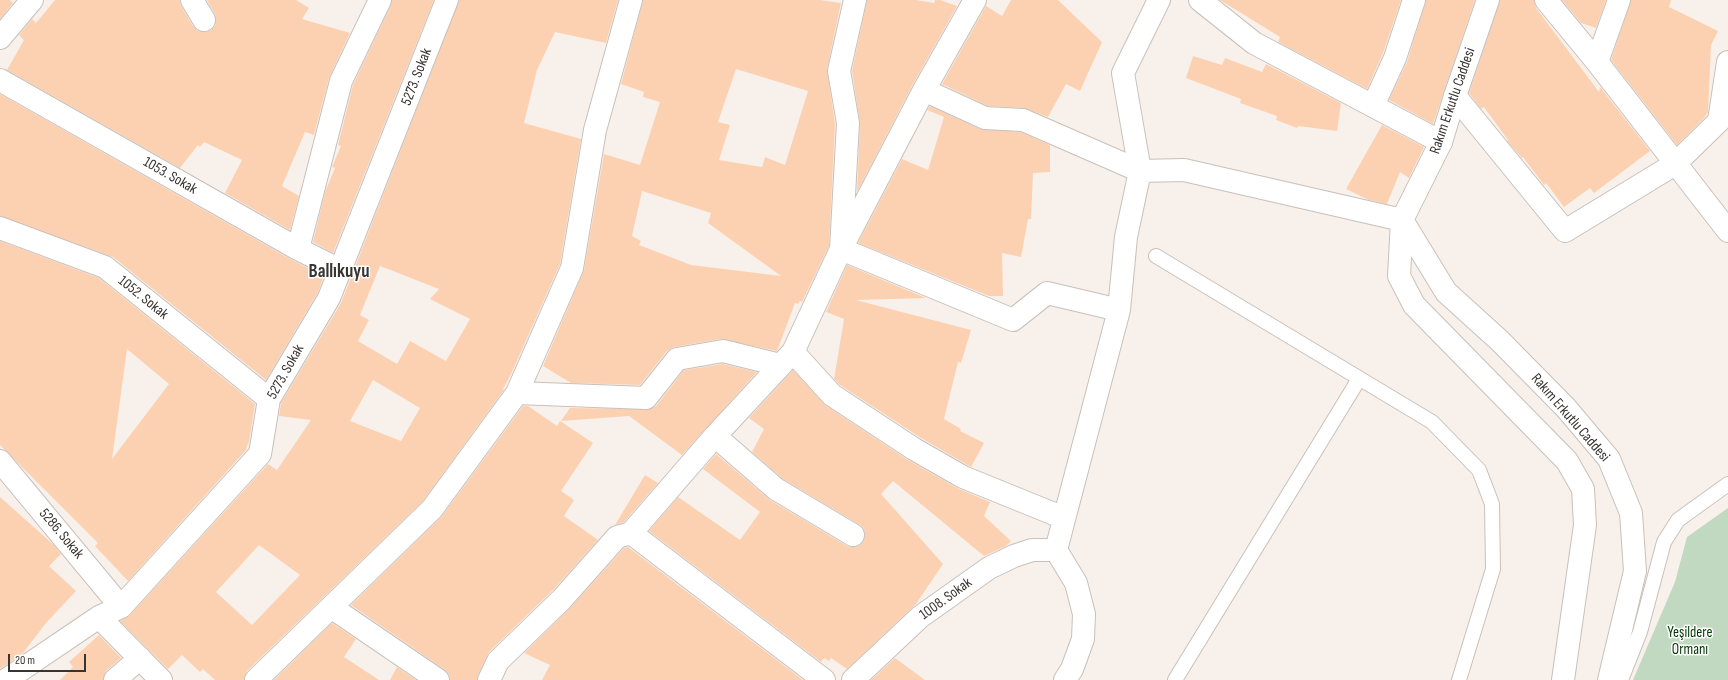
<!DOCTYPE html>
<meta charset="utf-8">
<style>
body{margin:0}
#map{position:relative;width:1728px;height:680px;overflow:hidden;background:#f8f1eb;font-family:"Sofia Sans Condensed",sans-serif}
canvas{display:block}
.scale{position:absolute;left:8px;top:654px;width:78px;height:18px;box-sizing:border-box;border:2px solid #373432;border-top:0;padding-left:5px;font-size:12px;line-height:14px;white-space:nowrap;color:#373432;-webkit-text-stroke:3px #fff;paint-order:stroke}
</style>
<div id="map">
<canvas width="1728" height="680"></canvas>
<div class="scale">20 m</div>
</div>
<script>
const context = document.querySelector('canvas').getContext('2d');
context.lineJoin = 'round';
function fill(path, color) { context.fillStyle = color; context.fill(path, 'evenodd'); }
const shape = rows => new Path2D(rows.map(r => 'M' + r).join(''));
function strokePath(path, color, width, dash) { context.strokeStyle = color; context.lineWidth = width; context.lineCap = dash ? 'butt' : 'round'; context.setLineDash(dash || []); context.stroke(path); }
function write(font, color, halo, rows, align = 'center') {
  context.font = font + ' "Sofia Sans Condensed",sans-serif'; context.lineWidth = 3; context.setLineDash([]); context.textBaseline = 'middle'; context.strokeStyle = halo; context.fillStyle = color; for (const [text, x, y, turn = 0] of rows) {
    context.save(); context.translate(x, y); context.rotate((+turn || 0) * Math.PI / 180); context.textAlign = isNaN(turn) ? turn : align; if (halo) context.strokeText(text, 0, 0); context.fillText(text, 0, 0); context.restore();
  }
}
const green = shape([
 [1728,508,1728,680,1633,680,1675,582,1687,537]
]);
const building = shape([
 [0,0,10,0,13,3,0,19],
 [55,0,180,0,181,6,193,26,198,31,204,32,211,30,215,26,216,20,215,14,207,0,296,0,309,8,302,19,350,33,329,78,314,135,305,132,282,186,299,196,290,230,225,193,242,160,204,142,200,147,198,145,180,168,7,70,24,40,19,35,32,19,36,23],
 [392,0,434,0,333,253,313,242,325,192,335,168,332,167,341,146,338,145,353,85,391,5],
 [459,0,618,0,606,43,555,32,537,70,524,123,581,139,560,264,512,372,503,389,504,390,423,501,247,671,244,680,215,680,203,669,200,672,182,655,168,669,120,621,130,615,268,464,277,470,311,420,279,416,281,403,341,303],
 [380,266,439,289,430,299,470,319,446,361,410,341,397,364,358,341,369,320,360,315],
 [373,380,420,408,401,441,350,421],
 [259,545,300,575,252,625,216,592],
 [643,0,820,0,841,3,827,69,835,124,829,246,802,302,800,301,798,304,795,303,777,351,721,339,674,347,667,351,640,385,571,383,543,366,584,270,604,154,640,165,660,102,643,97,644,92,621,84],
 [736,69,808,91,785,165,765,157,762,167,719,160,730,125,718,122],
 [642,191,711,213,708,223,781,276,691,265,639,245,641,241,632,236],
 [867,0,916,0,934,3,935,0,940,0,957,6,913,84,857,192,860,124,852,71],
 [1011,0,1058,0,1102,42,1080,91,1066,84,1048,117,1024,108,988,106,942,84,986,6,1002,16],
 [1220,0,1401,0,1383,53,1367,89,1278,42,1280,37],
 [1426,0,1475,0,1433,124,1389,100,1407,62],
 [1500,0,1534,0,1536,8,1599,92,1600,87,1650,151,1594,193,1590,188,1564,207,1546,183,1544,185,1523,157,1522,158,1507,141,1508,140,1484,107,1481,109,1469,93],
 [1562,0,1606,0,1596,28,1581,23],
 [1631,0,1671,0,1669,7,1718,31,1711,45,1708,112,1704,118,1677,145,1611,60],
 [1193,56,1222,65,1225,58,1262,72,1266,64,1341,103,1337,131,1298,126,1297,128,1276,120,1277,116,1240,103,1241,99,1186,78],
 [0,94,292,260,324,276,318,292,266,380,113,257,0,216],
 [930,106,980,129,1020,132,1050,145,1050,172,1033,173,1031,219,1028,219,1021,257,1002,253,1003,296,989,296,858,243,902,159,928,170,944,117,927,110],
 [1382,125,1424,147,1409,178,1400,172,1387,204,1369,200,1346,189],
 [0,241,99,278,255,404,249,442,246,448,247,449,128,581,95,546,98,543,0,445],
 [127,349,169,384,112,459],
 [847,265,926,298,856,300,971,330,961,363,958,362,944,419,961,429,960,431,984,443,971,467,921,438,840,385,834,379,844,319,826,312],
 [723,364,757,372,682,455,629,416,561,421,570,408,651,409,656,406,684,370],
 [793,370,825,405,908,460,957,488,990,502,984,516,1011,541,1006,546,984,556,893,481,881,494,943,564,916,604,847,669,831,658,829,661,824,658,821,662,649,531,678,497,740,540,760,512,703,469,716,454,770,500,847,546,853,547,859,546,863,542,865,535,864,529,860,525,783,479,752,452,764,429,749,418],
 [523,406,528,406,557,426,560,421,593,443,561,491,574,500,564,516,598,540,553,590,489,652,478,675,477,680,450,680,449,674,445,670,351,605,442,516],
 [645,475,658,483,624,522,615,525],
 [0,497,54,545,61,554,49,566,76,591,46,623,23,653,0,669],
 [628,547,803,680,542,680,550,665,524,653,571,607,624,548],
 [332,623,356,639,344,657,379,680,274,680],
 [99,635,121,658,106,671,103,680,60,680,73,667,69,662],
 [895,658,925,680,871,680],
 [397,667,416,680,390,680]
]);
const lane = shape([
 [1156,256,1432,422,1479,470,1492,504,1493,569,1459,680],
 [1175,680,1359,379],
 [1621,680,1640,632,1664,542,1678,520,1728,484]
]);
const street = shape([
 [192,0,204,20],
 [855,0,839,71,848,123,841,249,1013,320,1047,293,1119,310],
 [1200,0,1254,43,1441,142],
 [1546,0,1597,62,1728,231],
 [1597,62,1619,0],
 [0,80,298,249,340,270],
 [924,90,985,118,1023,120,1140,171,1184,170,1402,220],
 [1455,96,1565,231,1675,164,1719,121,1728,62],
 [1373,106,1395,58,1414,0],
 [0,228,105,267,269,399],
 [298,249,341,81,380,0],
 [793,352,832,395,914,449,963,477,1064,518],
 [517,393,646,398,677,359,723,351,780,365],
 [715,436,776,489,853,535],
 [0,461,121,607],
 [631,533,824,680],
 [331,607,438,680],
 [99,617,161,680],
 [6,680,99,617,121,607,260,454,269,399,329,298,447,0],
 [115,680,140,658],
 [256,680,432,509,517,393,572,268,595,130,631,0],
 [489,680,498,661,562,599,617,537,631,533,715,436,793,352,841,249,924,90,975,0],
 [853,680,920,617,989,568,1014,556,1032,550,1056,550],
 [1065,680,1072,669,1083,639,1084,614,1076,583,1056,550,1119,310,1126,237,1140,171,1123,73,1159,0]
]);
const secondary = shape([
 [1488,0,1455,96,1441,142,1402,220,1399,276,1414,305,1567,461,1583,489,1585,525,1563,680],
 [0,38,32,0],
 [1402,220,1446,292,1500,341,1566,408,1609,459,1631,513,1635,571,1609,680]
]);
const streetNames = [
 ["5273. Sokak",417,77,-69],
 ["Rakım Erkutlu Caddesi",1453,101,-71],
 ["1053. Sokak",170,176,30],
 ["1052. Sokak",143,298,39],
 ["5273. Sokak",286,372,-61],
 ["Rakım Erkutlu Caddesi",1570,418,49],
 ["5286. Sokak",61,534,50],
 ["1008. Sokak",946,599,-36]
];
const parkNames = [
 ["Yeşildere",1690,633],
 ["Ormanı",1690,650]
];
const districtNames = [
 ["Ballıkuyu",339,272]
];
fill(green, '#c1d9c0');
fill(building, '#fcd1b1');
strokePath(lane, '#c8c0bb', 16);
strokePath(street, '#c8c0bb', 24);
strokePath(secondary, '#c8c0bb', 24);
strokePath(lane, '#fff', 14);
strokePath(street, '#fff', 22);
strokePath(secondary, '#fff', 22);
write('15px', '#373432', '#fff', streetNames);
write('15px', '#013704', '#fff', parkNames);
write('bold 19px', '#373432', '#fff', districtNames);
</script>
